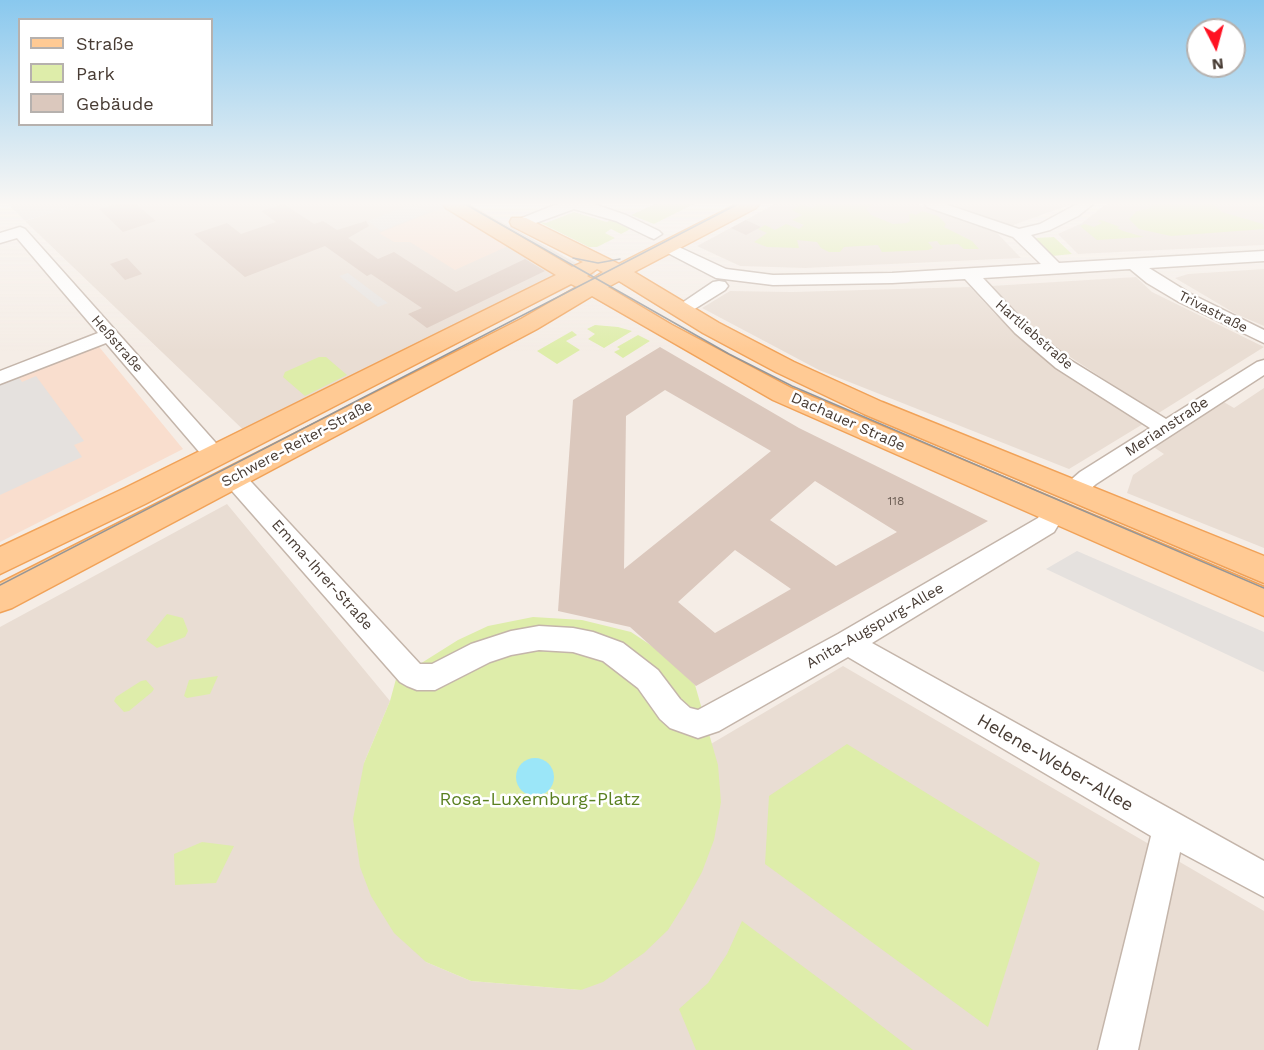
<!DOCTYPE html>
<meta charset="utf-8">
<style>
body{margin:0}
#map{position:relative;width:1264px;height:1050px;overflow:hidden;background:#f5ede6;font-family:"Work Sans",sans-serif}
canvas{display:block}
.legend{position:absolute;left:18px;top:18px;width:195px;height:108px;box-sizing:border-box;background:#fff;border:2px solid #b6b1ae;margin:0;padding:8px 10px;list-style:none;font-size:18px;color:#483c34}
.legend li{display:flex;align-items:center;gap:12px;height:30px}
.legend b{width:30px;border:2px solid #b6b1ae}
.north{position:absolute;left:1186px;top:18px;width:60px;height:60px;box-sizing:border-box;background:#fff;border:2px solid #b6b1ae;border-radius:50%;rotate:174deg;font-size:16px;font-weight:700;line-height:24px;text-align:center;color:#483c34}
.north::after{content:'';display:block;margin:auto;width:21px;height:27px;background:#ff1222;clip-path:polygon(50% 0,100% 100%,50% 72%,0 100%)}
</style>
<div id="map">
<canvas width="1264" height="1050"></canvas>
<ul class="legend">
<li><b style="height:8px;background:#ffca94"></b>Straße</li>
<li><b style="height:16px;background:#deedaa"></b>Park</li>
<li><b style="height:16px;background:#dbc8bd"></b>Gebäude</li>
</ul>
<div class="north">N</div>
</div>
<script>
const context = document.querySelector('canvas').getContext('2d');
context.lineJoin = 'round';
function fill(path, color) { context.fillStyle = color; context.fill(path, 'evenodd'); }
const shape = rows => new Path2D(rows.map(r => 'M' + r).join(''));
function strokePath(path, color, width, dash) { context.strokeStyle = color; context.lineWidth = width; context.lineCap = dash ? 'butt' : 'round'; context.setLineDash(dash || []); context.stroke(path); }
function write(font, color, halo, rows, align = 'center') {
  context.font = font + ' "Work Sans",sans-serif'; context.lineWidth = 5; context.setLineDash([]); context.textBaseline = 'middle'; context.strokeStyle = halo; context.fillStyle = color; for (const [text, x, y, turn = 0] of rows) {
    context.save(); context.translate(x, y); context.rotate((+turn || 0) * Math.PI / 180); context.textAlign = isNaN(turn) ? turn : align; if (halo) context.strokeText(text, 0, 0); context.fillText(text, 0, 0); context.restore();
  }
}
const residential = shape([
 [79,204,469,204,596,274,256,442,25,221],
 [775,204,916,204,997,233,1021,258,805,268,740,266,697,246],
 [946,204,1072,204,1011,226],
 [1106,204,1264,204,1264,245,1078,254,1058,234,1082,223],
 [1264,269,1264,326,1236,314,1175,278,1188,274],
 [1136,277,1152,292,1264,347,1157,414,1058,349,1026,322,991,286],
 [970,287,995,314,1057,368,1143,424,1069,469,819,370,702,308,730,291,792,292],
 [1264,388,1264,548,1127,493,1133,475,1164,454,1152,446,1222,401,1234,408],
 [227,504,390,701,364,763,426,962,471,981,581,990,699,751,843,666,1264,911,1264,1050,0,1050,0,627]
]);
const commercial = shape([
 [442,208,508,246,455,270,410,242,394,242,379,233],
 [91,337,183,449,0,542,0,374]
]);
const industrial = shape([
 [8,204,79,204,25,221]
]);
const green = shape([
 [655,204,694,204,654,224,631,215],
 [802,204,812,208,820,204,868,204,872,205,866,209,871,215,893,224,907,223,910,221,909,215,911,213,916,215,922,211,938,216,946,224,944,227,972,241,979,249,964,249,958,244,940,245,937,241,928,242,933,248,928,250,882,252,878,245,844,247,840,252,829,252,821,248,817,242,797,240,799,248,767,247,754,242,767,233,758,229,765,225,775,230,786,224,799,229,804,225,792,220,802,215,792,210],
 [1154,204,1213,204,1222,212,1263,224,1264,229,1171,236,1139,229,1129,219,1137,211,1148,209],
 [574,212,607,222,613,218,634,227,621,234,611,229,605,233,615,238,597,247,589,247,537,221,546,223],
 [1101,220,1120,227,1117,228,1123,231,1144,237,1097,240,1080,226,1085,224,1094,227,1102,223,1098,221],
 [1054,237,1072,254,1052,256,1035,238],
 [595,325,618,327,632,331,604,348,588,339,595,334,587,329],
 [572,331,577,335,566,341,580,350,557,364,537,351],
 [638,335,650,341,623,358,614,352,620,349,617,347],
 [319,357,326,357,347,375,305,396,283,377,285,372],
 [167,614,183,618,188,631,185,637,157,648,146,640],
 [533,617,582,620,631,632,661,652,695,685,718,765,721,802,714,840,702,872,685,903,668,930,644,953,603,982,581,990,471,981,426,962,394,933,371,896,360,867,353,819,364,763,390,701,396,679,458,640,488,626],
 [218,676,210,694,187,698,184,696,189,680],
 [146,680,154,689,152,692,129,711,124,712,114,701,116,697,141,681],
 [847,744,1040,863,988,1027,765,864,769,796],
 [202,842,234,846,216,883,175,885,174,854],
 [742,921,844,997,913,1050,696,1050,679,1009,708,983,727,954]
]);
const parking = shape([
 [412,204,429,212,381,231,368,221],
 [348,273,388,303,378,307,339,276],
 [18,376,22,382,36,376,84,441,74,445,82,457,0,495,0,383],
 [1077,551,1264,632,1264,672,1046,569]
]);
const water = shape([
 '516 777a19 19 0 1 1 38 0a19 19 0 1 1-38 0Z'
]);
const building = shape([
 [117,204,136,204,156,221,123,232,99,209],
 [284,204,314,224,323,221,337,230,366,221,369,226,348,238,378,259,394,252,456,292,525,259,545,271,427,328,408,314,422,308,371,274,367,276,325,246,245,277,194,234,227,223,241,234,276,222,261,211],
 [746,220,761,227,746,235,731,228],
 [127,258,142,274,125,280,110,264],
 [660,347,799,428,988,521,696,686,630,627,558,611,573,400],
 [665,390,771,451,624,569,626,416],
 [815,481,897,532,836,566,770,520],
 [735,550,791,589,715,633,678,602]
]);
const minor = shape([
 [557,204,594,204,626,215,659,231,662,234,654,239,649,237,616,221,574,209,522,228,514,223,517,220,557,204],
 [925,204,945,204,1019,229,1040,224,1077,204,1093,204,1078,216,1050,230,1031,235,1059,263,1264,251,1264,261,1149,268,1191,294,1264,330,1264,343,1179,302,1147,283,1130,269,983,278,1027,325,1070,360,1166,419,1257,362,1264,360,1264,375,1096,484,1080,498,1072,500,1064,498,1060,492,1064,486,1080,472,1150,428,1056,368,1015,333,965,279,892,283,773,285,716,278,662,250,660,247,668,242,726,269,773,275,892,273,1041,264,1013,237,927,207,925,204],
 [20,227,25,229,223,451,226,456,223,461,215,464,207,461,106,343,0,384,0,371,98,333,17,238,0,243,0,233,20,227],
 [719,281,725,282,728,286,725,290,688,313,682,314,676,313,673,309,713,282,719,281],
 [233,469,241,471,420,664,432,664,471,644,511,631,539,626,573,628,593,632,623,643,658,670,680,699,690,708,698,710,838,634,1038,518,1046,506,1054,503,1062,506,1066,512,1054,532,872,643,1264,861,1264,897,1180,852,1138,1050,1098,1050,1151,836,848,657,719,731,698,738,670,728,660,719,638,688,603,661,573,652,539,650,511,655,490,662,435,690,417,690,407,686,400,682,225,483,222,477,225,471,233,469]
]);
const major = shape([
 [443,204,465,204,572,267,583,262,512,226,510,222,512,218,526,218,619,264,737,204,759,204,756,208,634,272,719,323,794,362,882,402,1264,556,1264,583,864,414,776,372,703,333,619,281,608,287,672,325,791,388,1264,587,1264,616,773,400,592,296,537,329,12,608,0,612,0,583,521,319,577,287,571,284,145,504,0,574,0,547,125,488,556,275,446,208,443,204],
 [597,269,603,272,592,279,587,276,597,269]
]);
const tram = shape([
 [465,204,729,354,792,386,1264,588],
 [573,258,598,263,620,259],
 [0,585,738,204]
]);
const numberNames = [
 ["118",896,501]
];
const farStreetnames = [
 ["Trivastraße",1213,312,27],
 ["Hartliebstraße",1034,335,41],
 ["Heßstraße",117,344,49]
];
const streetNames = [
 ["Dachauer Straße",848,422,24],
 ["Merianstraße",1167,427,-33],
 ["Schwere-Reiter-Straße",297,444,-28],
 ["Emma-Ihrer-Straße",322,575,48],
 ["Anita-Augspurg-Allee",875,626,-30]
];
const nearStreetnames = [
 ["Helene-Weber-Allee",1055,763,30]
];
const nearParknames = [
 ["Rosa-Luxemburg-Platz",540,800]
];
fill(residential, '#e9ddd3');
fill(commercial, '#f9dece');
fill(industrial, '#e7dfdb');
fill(green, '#deedaa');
fill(parking, '#e5e1de');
fill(water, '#9be6f8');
fill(building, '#dbc8bd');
strokePath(minor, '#c4b5aa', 3);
strokePath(major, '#f1a258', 3);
fill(minor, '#fff');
fill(major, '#ffca94');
strokePath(tram, '#969696', 1.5);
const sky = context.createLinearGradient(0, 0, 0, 351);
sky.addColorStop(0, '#89c8ee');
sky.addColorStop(0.58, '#faf7f4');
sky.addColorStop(1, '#faf7f400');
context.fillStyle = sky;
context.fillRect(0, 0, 1264, 351);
write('12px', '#6d5f56', null, numberNames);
write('14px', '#483c34', '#fff', farStreetnames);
write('15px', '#483c34', '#fff', streetNames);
write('18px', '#483c34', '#fff', nearStreetnames);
write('18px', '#5a8021', '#fff', nearParknames);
</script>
